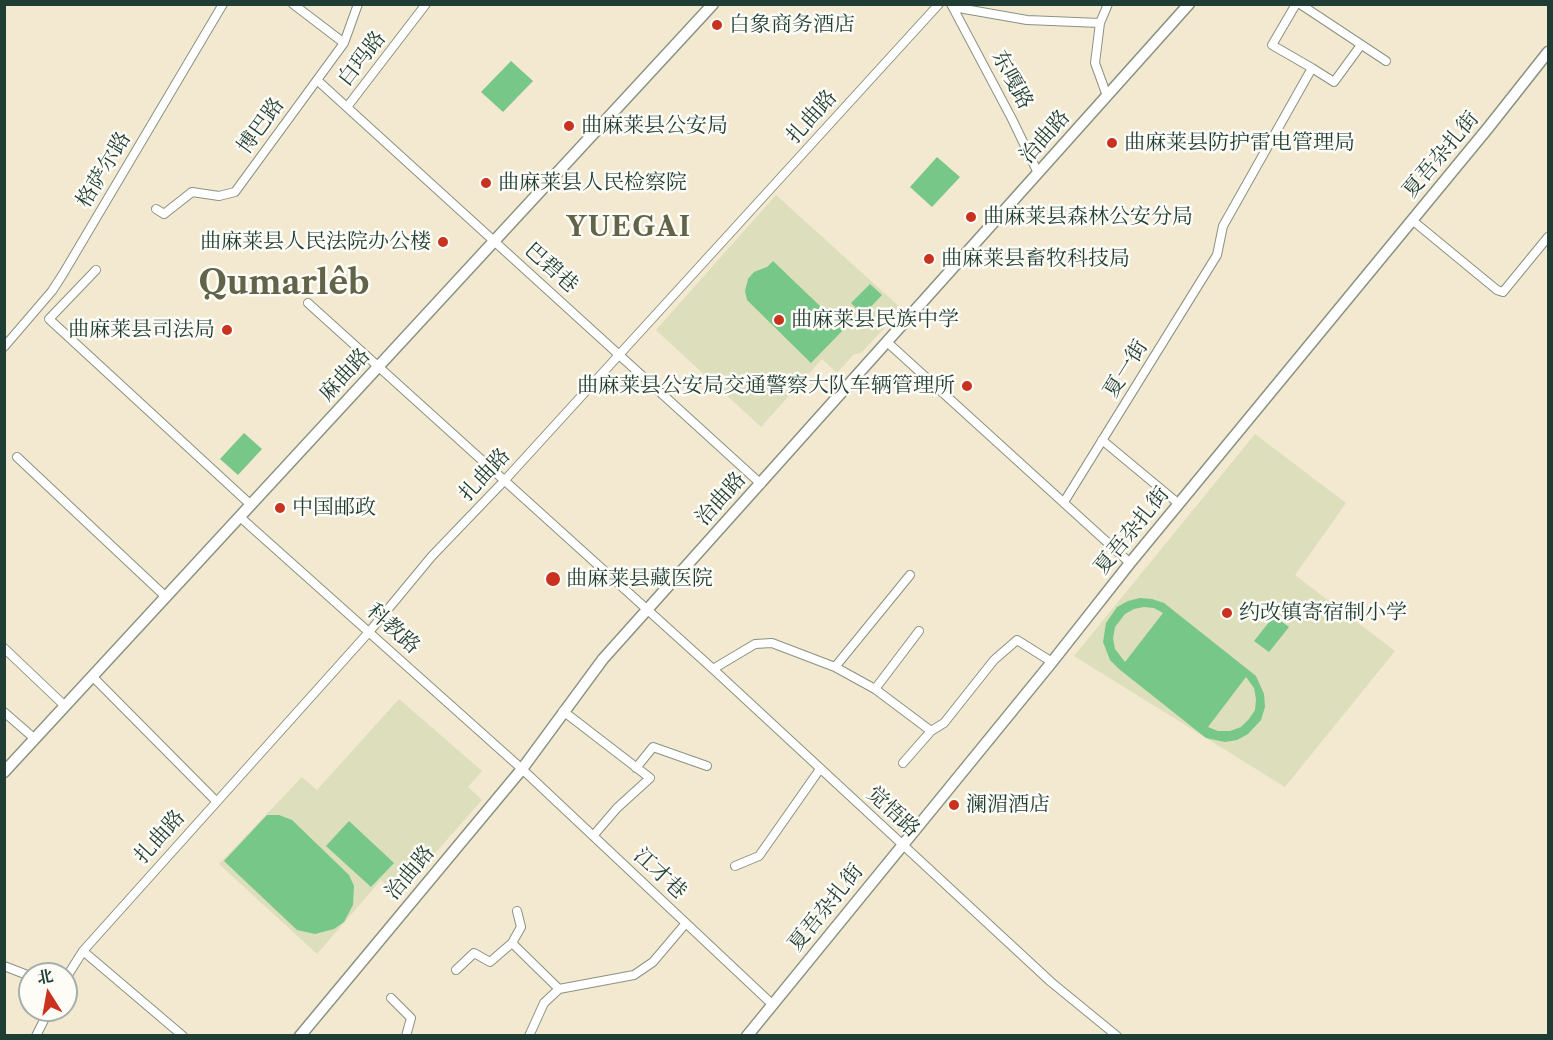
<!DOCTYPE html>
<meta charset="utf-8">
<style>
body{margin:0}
#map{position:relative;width:1553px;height:1040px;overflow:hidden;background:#f2e9d0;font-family:"Libre Caslon Text","Noto Serif SC",serif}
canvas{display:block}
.frame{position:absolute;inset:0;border:6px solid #1f3d34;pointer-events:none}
.north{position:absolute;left:18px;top:962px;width:60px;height:60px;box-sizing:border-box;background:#fdfcf7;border:2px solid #a4b0a9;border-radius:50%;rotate:349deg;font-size:16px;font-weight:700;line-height:24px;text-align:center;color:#1f3d34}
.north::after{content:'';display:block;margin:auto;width:21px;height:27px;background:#c8321e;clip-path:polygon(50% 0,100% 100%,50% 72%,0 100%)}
</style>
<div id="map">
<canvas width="1553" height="1040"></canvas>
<div class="frame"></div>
<div class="north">北</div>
</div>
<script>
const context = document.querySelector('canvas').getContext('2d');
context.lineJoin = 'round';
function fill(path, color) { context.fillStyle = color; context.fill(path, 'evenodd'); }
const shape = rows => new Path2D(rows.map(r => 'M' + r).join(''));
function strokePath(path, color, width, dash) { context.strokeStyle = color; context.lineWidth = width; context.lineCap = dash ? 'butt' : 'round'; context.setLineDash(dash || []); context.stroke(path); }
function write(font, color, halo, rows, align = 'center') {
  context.font = font + ' "Libre Caslon Text","Noto Serif SC",serif'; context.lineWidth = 5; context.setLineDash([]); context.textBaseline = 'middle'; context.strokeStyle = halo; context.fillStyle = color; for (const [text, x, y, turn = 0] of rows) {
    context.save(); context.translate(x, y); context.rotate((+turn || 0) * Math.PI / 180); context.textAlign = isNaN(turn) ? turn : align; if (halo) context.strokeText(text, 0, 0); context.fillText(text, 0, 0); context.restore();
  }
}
const built = shape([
 [776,195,902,309,861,353,853,355,837,373,822,359,761,427,656,330],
 [1255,434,1346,503,1295,575,1395,651,1285,787,1074,656],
 [399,699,482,771,468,787,482,800,399,894,381,880,317,954,219,864,302,777,317,790]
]);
const green = shape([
 [511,61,533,81,503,112,481,92],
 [937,157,960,177,932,207,910,187],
 [773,261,844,329,811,363,747,300,745,291,748,279,754,272,767,267],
 [870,284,882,295,863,315,851,303],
 [244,433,262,449,238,475,220,459],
 [1140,598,1152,599,1164,603,1256,676,1264,694,1265,707,1261,720,1248,734,1237,740,1225,742,1206,738,1119,669,1110,660,1103,642,1106,623,1117,607,1128,601],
 [1144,607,1154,608,1163,613,1125,662,1115,649,1113,638,1115,627,1125,614,1134,609],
 [1246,677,1254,688,1256,699,1255,710,1249,719,1241,727,1230,731,1218,731,1208,727],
 [1274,616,1289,627,1269,652,1254,641],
 [267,815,279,815,292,820,349,875,354,886,353,905,344,922,334,929,315,934,297,930,224,861],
 [349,821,394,863,371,887,326,846]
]);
const minor = shape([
 [293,4,344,43],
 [951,4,1012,119,1038,173],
 [1300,4,1386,61],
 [953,7,1027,20,1100,23],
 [1312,68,1334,82,1361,45],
 [317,80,761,484],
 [1107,96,1095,63,1100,23,1108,4],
 [347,107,426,4],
 [156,209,164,214,192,192,219,196,235,192,344,43,358,4],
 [1412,220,1497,290,1503,292,1548,237],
 [96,270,49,319,251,505],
 [308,303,713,669,1051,982,1117,1036],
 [887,342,1130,563],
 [4,347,52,291,63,274,223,4],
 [1102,440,1179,504],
 [17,457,166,597],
 [1064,502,1217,255,1223,226,1312,68,1272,45,1296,4],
 [240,517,522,769,773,1005],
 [4,648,65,706],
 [835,667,910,575],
 [713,669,755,644,772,643,835,667,875,689,931,731,944,723,994,660,1017,640,1052,662],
 [93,677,216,801],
 [875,689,919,631],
 [563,711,650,778,617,808,593,836],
 [4,712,35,739],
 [903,763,931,731],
 [636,768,653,747,707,766],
 [735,866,759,856,820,769],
 [512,943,521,927,517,911],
 [83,951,183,1036],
 [4,966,30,976],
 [456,970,474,953,490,962,512,943,559,989],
 [66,978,83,951,369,632,432,556,504,481,939,4],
 [391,998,411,1018,406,1036],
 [36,1036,49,1010],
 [529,1036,544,1003,559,989,634,975,653,962,686,923]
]);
const major = shape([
 [4,772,713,4],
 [300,1036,522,769,603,659,1189,4],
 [747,1036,1052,662,1130,563,1488,128,1548,52]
]);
const markers = [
 [717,25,6,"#c8321e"],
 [569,126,6,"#c8321e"],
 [1112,143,6,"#c8321e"],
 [486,183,6,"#c8321e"],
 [971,217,6,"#c8321e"],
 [443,242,6,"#c8321e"],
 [929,259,6,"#c8321e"],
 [779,320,6,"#c8321e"],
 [227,330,6,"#c8321e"],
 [967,386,6,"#c8321e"],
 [280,508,6,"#c8321e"],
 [553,579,8,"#c8321e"],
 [1227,613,6,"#c8321e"],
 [954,805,6,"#c8321e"]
];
const poiNames = [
 ["白象商务酒店",729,25],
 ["曲麻莱县公安局",581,126],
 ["曲麻莱县防护雷电管理局",1124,143],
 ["曲麻莱县人民检察院",498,183],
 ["曲麻莱县森林公安分局",983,217],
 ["曲麻莱县人民法院办公楼",431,242,"right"],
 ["曲麻莱县畜牧科技局",941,259],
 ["曲麻莱县民族中学",791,320],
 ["曲麻莱县司法局",215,330,"right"],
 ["曲麻莱县公安局交通警察大队车辆管理所",955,386,"right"],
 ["中国邮政",292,508],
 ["曲麻莱县藏医院",566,579],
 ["约改镇寄宿制小学",1239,613],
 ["澜湄酒店",966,805]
];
const streetNames = [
 ["白玛路",362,59,-52],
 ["东嘎路",1012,80,62],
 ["扎曲路",812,117,-48],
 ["博巴路",261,126,-54],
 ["治曲路",1045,137,-48],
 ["夏吾杂扎街",1441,155,-50],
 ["格萨尔路",104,170,-59],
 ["巴碧巷",551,268,42],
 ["夏一街",1126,369,-58],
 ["麻曲路",345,375,-47],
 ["扎曲路",485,475,-47],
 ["治曲路",721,499,-48],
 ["夏吾杂扎街",1132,531,-51],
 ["科教路",393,629,42],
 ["觉悟路",893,812,43],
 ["扎曲路",160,837,-48],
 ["治曲路",410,873,-50],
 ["江才巷",660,874,43],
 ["夏吾杂扎街",826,908,-51]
];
const districtNames = [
 ["YUEGAI",629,228]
];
const townNames = [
 ["Qumarlêb",284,284]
];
fill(built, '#dcdebc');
fill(green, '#77c788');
strokePath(minor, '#889382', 10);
strokePath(major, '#889382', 13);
strokePath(minor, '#fff', 8);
strokePath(major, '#fff', 10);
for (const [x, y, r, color] of markers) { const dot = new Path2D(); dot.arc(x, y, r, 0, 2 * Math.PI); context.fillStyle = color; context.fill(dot); strokePath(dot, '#fdfcf7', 2); }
write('21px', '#1f3d34', '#fdfcf7', poiNames, 'left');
write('21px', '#1f3d34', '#fdfcf7', streetNames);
context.letterSpacing = '1.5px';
write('bold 27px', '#626449', '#fdfcf7', districtNames);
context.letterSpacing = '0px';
write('bold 33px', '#626449', '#fdfcf7', townNames);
</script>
